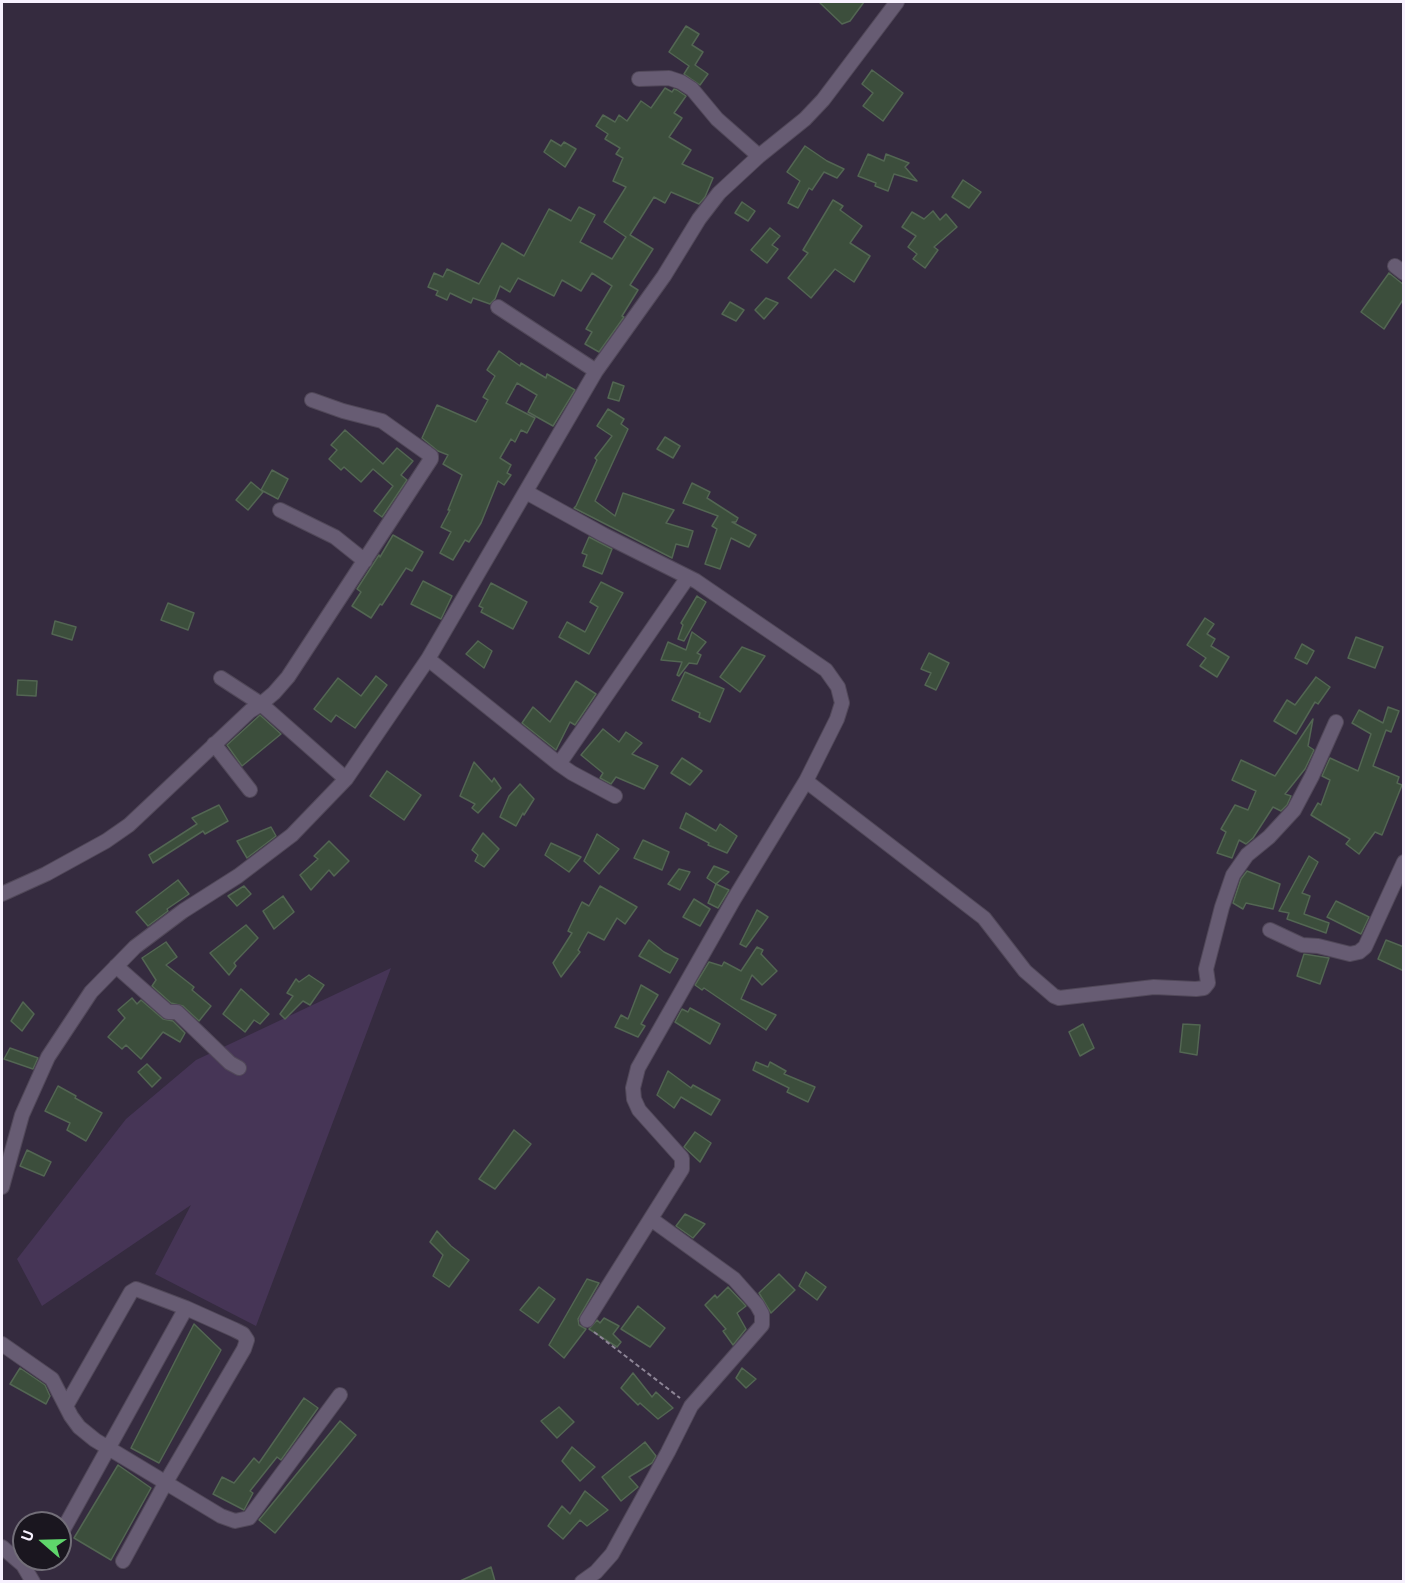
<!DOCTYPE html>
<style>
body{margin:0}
#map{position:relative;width:1405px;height:1583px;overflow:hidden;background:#352b3f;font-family:"Titillium Web",sans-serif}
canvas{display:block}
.frame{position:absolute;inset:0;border:3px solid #f7f1fe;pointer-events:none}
.north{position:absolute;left:12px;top:1511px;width:60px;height:60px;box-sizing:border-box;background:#1a161f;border:2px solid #726e78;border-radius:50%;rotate:290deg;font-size:16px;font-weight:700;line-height:24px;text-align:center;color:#f7f1fe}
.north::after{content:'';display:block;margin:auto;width:21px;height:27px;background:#5fd56b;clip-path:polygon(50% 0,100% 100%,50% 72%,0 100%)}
</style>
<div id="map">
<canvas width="1405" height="1583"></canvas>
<div class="frame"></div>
<div class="north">U</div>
</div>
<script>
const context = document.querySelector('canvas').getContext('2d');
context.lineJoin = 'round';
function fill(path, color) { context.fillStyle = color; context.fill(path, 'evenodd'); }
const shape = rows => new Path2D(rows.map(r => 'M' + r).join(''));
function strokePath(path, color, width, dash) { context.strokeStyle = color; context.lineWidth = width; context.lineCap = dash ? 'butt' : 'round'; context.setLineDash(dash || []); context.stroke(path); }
const green = shape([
 [391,968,256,1326,155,1274,191,1205,42,1306,17,1259,126,1119,196,1060]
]);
const building = shape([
 [819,2,864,2,850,21,842,24,819,2],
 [686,26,699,34,692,45,703,52,695,65,708,74,700,85,684,74,689,66,669,52,686,26],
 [872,70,903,93,883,121,863,106,873,93,862,84,872,70],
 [665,88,672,92,674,89,677,90,686,96,674,113,682,118,669,137,691,150,682,164,713,178,705,197,699,204,671,192,665,203,654,197,630,235,653,249,630,285,638,290,622,316,624,317,599,352,585,344,592,332,586,329,612,286,592,273,581,291,562,280,554,296,518,278,510,292,500,286,495,299,490,304,473,298,471,303,450,293,447,300,436,295,438,291,428,287,434,273,443,277,447,269,479,284,502,243,524,256,549,209,571,221,579,207,595,215,580,242,612,259,626,237,604,222,626,187,613,181,623,158,616,154,620,148,605,139,608,134,596,126,603,115,615,122,619,115,627,121,641,101,651,108,665,88],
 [551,140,561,146,564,142,576,149,565,167,544,152,551,140],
 [805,146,827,161,844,169,837,178,824,172,812,190,809,188,798,208,788,203,800,181,787,172,805,146],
 [868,154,884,161,886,154,909,163,905,167,917,181,894,174,888,191,875,186,876,183,858,176,868,154],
 [963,180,981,192,969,208,952,197,963,180],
 [833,200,843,206,840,210,862,226,850,243,870,256,854,282,835,269,811,298,788,278,808,253,803,250,833,200],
 [742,202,755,211,748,221,735,213,742,202],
 [933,211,940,220,946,214,957,227,934,247,938,250,925,268,913,259,917,254,908,247,916,236,902,227,912,212,924,219,933,211],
 [770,228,780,236,772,245,778,249,767,263,751,250,770,228],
 [1389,273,1404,285,1404,298,1384,329,1361,312,1389,273],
 [766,298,778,303,764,319,755,310,766,298],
 [730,302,744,310,736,321,722,314,730,302],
 [499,351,520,366,521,363,546,378,547,374,575,390,553,426,528,412,537,395,517,383,506,403,535,418,527,433,521,430,515,442,511,439,500,458,511,465,507,473,511,475,504,485,498,481,481,523,469,542,465,540,453,560,440,553,451,532,441,527,450,510,448,510,462,475,443,464,448,455,438,451,422,438,437,405,476,422,488,400,483,397,495,376,487,370,499,351],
 [613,382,624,386,619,401,608,398,613,382],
 [608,409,624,419,621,424,628,429,595,501,615,516,623,493,674,510,666,523,693,531,688,547,676,544,672,558,574,508,576,506,597,460,595,458,612,436,597,426,608,409],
 [345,430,383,464,397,448,413,461,401,475,407,480,382,517,374,511,393,486,373,469,361,482,344,467,341,470,329,459,337,450,331,445,345,430],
 [665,437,680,446,673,458,657,449,665,437],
 [272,470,288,479,278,499,261,490,272,470],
 [251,482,263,492,248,510,236,500,251,482],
 [692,483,710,492,707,498,738,518,736,522,732,522,756,535,749,547,731,538,720,569,705,564,717,529,712,526,718,516,683,503,692,483],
 [393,535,423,552,412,571,406,568,382,605,380,604,371,618,352,606,361,592,357,589,379,555,380,557,393,535],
 [589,537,612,549,602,574,583,566,587,555,582,553,589,537],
 [423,581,452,596,441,619,411,604,423,581],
 [601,582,623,593,589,654,559,637,567,622,585,632,598,607,590,602,601,582],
 [491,583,527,602,513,629,481,612,483,608,479,606,491,583],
 [697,596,706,602,684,641,678,639,683,625,681,623,697,596],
 [168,603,194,613,188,630,161,620,168,603],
 [1205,618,1214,624,1207,634,1215,639,1211,646,1229,657,1217,677,1200,666,1206,658,1187,645,1205,618],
 [55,621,76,627,72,640,52,634,55,621],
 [692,632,706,642,697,653,701,655,697,664,689,663,679,676,677,675,682,662,661,660,668,642,686,650,692,632],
 [1356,637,1383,647,1375,668,1348,658,1356,637],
 [478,641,492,651,484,668,466,654,478,641],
 [1302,644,1314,651,1307,664,1295,658,1302,644],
 [742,647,765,656,740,692,720,677,742,647],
 [929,653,949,663,936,690,925,685,931,673,921,669,929,653],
 [685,672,724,689,710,722,699,717,700,713,672,700,685,672],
 [376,676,387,685,355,728,336,715,331,722,314,709,338,678,361,696,376,676],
 [1316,677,1330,687,1318,704,1315,702,1296,734,1274,721,1287,700,1295,705,1316,677],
 [18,680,37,681,36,696,17,695,18,680],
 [576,681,596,694,575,725,570,722,556,750,522,723,533,707,550,722,576,681],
 [1388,707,1399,711,1391,732,1386,730,1373,766,1399,777,1397,783,1402,785,1382,835,1375,832,1359,854,1346,844,1350,839,1311,815,1318,803,1321,805,1330,780,1322,776,1330,758,1358,771,1371,734,1352,723,1359,710,1383,723,1388,707],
 [260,715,281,734,242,766,227,745,260,715],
 [1313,719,1308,746,1314,750,1305,769,1285,794,1291,796,1287,805,1281,811,1273,807,1253,838,1246,844,1239,840,1232,858,1217,853,1226,832,1221,829,1235,805,1248,810,1256,791,1232,780,1241,760,1275,776,1313,719],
 [603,729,619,742,626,732,642,743,632,754,658,766,644,789,616,777,611,784,600,778,603,773,581,755,603,729],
 [682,758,702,771,690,785,671,773,682,758],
 [474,762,492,782,494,778,501,788,478,813,472,808,475,804,460,796,474,762],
 [387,771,421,795,404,820,370,796,387,771],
 [520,784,534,799,524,815,523,813,516,826,500,817,509,796,520,784],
 [219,805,228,821,205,834,203,831,153,863,149,855,197,824,192,818,219,805],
 [686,813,716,831,720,824,737,836,727,853,708,845,709,843,680,828,686,813],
 [271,827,276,836,247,858,237,841,271,827],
 [483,833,499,849,484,867,475,861,478,855,472,850,483,833],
 [597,834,619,849,599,874,584,861,597,834],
 [643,840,669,852,662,870,634,858,643,840],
 [329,841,349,861,334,876,329,870,311,890,300,875,318,859,314,856,329,841],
 [551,843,581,857,569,872,545,855,551,843],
 [1309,856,1318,862,1302,893,1310,896,1304,914,1329,923,1326,933,1287,919,1289,913,1279,911,1309,856],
 [714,866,729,872,716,884,707,878,714,866],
 [679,869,690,872,680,890,668,884,679,869],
 [1247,871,1280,884,1273,909,1246,903,1243,909,1233,903,1241,879,1247,871],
 [178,880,189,894,167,909,168,911,148,926,136,912,178,880],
 [716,884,729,890,718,908,708,903,716,884],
 [244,886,251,894,237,906,228,896,244,886],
 [600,886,637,907,625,924,617,918,604,940,588,932,578,950,580,952,561,977,553,963,572,933,568,931,582,902,589,906,600,886],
 [283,896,294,912,274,929,263,911,283,896],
 [694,899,710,909,700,926,683,917,694,899],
 [1336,901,1369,917,1361,934,1327,917,1336,901],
 [757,910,768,917,746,947,740,944,757,910],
 [246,925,258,938,234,963,236,966,229,975,210,953,246,925],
 [649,940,664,952,678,959,670,973,639,956,649,940],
 [1386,940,1404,947,1404,971,1378,959,1386,940],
 [166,942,177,957,166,965,194,987,192,990,211,1006,199,1021,183,1006,171,1003,152,986,156,980,142,958,166,942],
 [757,947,763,950,761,954,777,971,762,985,752,975,741,999,776,1015,766,1030,704,988,702,990,695,985,709,962,722,966,724,962,741,971,757,947],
 [1304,954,1329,958,1320,984,1297,976,1304,954],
 [309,975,324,985,310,1005,303,1001,285,1019,280,1014,293,996,287,993,296,979,299,982,309,975],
 [641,985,658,995,641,1024,645,1026,638,1037,615,1027,621,1015,628,1019,641,985],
 [241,989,269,1014,260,1024,254,1020,245,1032,223,1014,241,989],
 [132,998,137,1004,141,1000,163,1019,173,1021,185,1033,180,1042,163,1032,141,1059,126,1045,122,1049,108,1037,125,1018,118,1010,132,998],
 [23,1002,34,1014,22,1031,11,1021,23,1002],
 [690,1008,720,1024,710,1044,675,1022,682,1009,688,1012,690,1008],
 [1083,1024,1094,1048,1080,1056,1069,1032,1083,1024],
 [1183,1024,1200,1025,1197,1055,1180,1052,1183,1024],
 [10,1048,38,1058,33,1069,4,1059,10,1048],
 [756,1062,768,1067,770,1062,786,1071,784,1074,815,1087,808,1102,787,1092,789,1088,753,1070,756,1062],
 [147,1064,161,1078,152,1087,138,1072,147,1064],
 [668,1071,691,1088,693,1085,720,1100,711,1115,681,1097,674,1108,657,1095,668,1071],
 [58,1086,76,1096,75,1098,102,1113,86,1141,67,1130,70,1123,45,1111,58,1086],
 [514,1130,531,1144,495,1189,479,1179,514,1130],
 [695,1132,711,1143,700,1162,684,1147,695,1132],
 [27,1150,51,1162,44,1176,20,1166,27,1150],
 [685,1214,705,1224,693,1238,676,1226,685,1214],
 [437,1231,451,1246,469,1260,449,1287,433,1276,443,1255,430,1242,437,1231],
 [806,1272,826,1287,817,1300,799,1286,806,1272],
 [779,1274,795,1290,771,1313,759,1293,779,1274],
 [587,1279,599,1283,578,1319,579,1325,586,1329,564,1358,549,1345,587,1279],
 [539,1287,555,1299,538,1323,520,1310,539,1287],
 [728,1287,746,1306,737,1313,746,1329,733,1345,723,1331,726,1329,705,1305,715,1295,717,1298,728,1287],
 [638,1306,665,1328,650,1347,621,1329,638,1306],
 [604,1318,619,1326,613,1334,621,1342,617,1347,589,1329,597,1320,600,1323,604,1318],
 [194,1324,221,1350,159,1463,131,1448,194,1324],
 [20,1368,45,1385,50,1396,46,1404,10,1384,20,1368],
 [742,1368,756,1379,746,1388,736,1378,742,1368],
 [633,1373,652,1397,656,1392,673,1408,658,1419,640,1403,638,1405,621,1388,633,1373],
 [304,1398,318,1408,281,1460,277,1457,250,1491,253,1493,244,1510,213,1494,222,1477,234,1483,254,1458,259,1463,304,1398],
 [559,1407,574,1422,557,1438,541,1421,559,1407],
 [340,1421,356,1435,275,1533,259,1520,340,1421],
 [645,1442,656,1456,652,1463,629,1477,638,1487,621,1501,602,1477,645,1442],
 [572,1447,595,1467,580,1481,562,1461,572,1447],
 [118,1465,151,1488,111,1560,74,1538,118,1465],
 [585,1491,608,1510,587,1526,580,1520,563,1539,548,1526,562,1506,570,1514,585,1491],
 [491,1567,495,1581,460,1581,491,1567]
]);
const path = shape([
 [594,1332,680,1398]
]);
const street = shape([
 [639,79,669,78,681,82,692,89,717,119,759,156],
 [1395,266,1404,273],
 [498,307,596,371],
 [526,492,604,535,696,581,826,670,838,687,842,703,837,719,806,781,734,899,638,1068,633,1088,634,1099,639,1110,682,1158,682,1169,587,1320],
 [280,510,335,537,365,561],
 [428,659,559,764,572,773,615,796],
 [221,678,261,704,274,693,288,677,431,459,431,456,427,453,382,421,343,411,312,400],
 [214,744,250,790],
 [559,764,688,577],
 [806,781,984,918,1025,971,1054,996,1059,998,1154,987,1196,989,1204,988,1208,983,1206,969,1222,907,1233,875,1247,855,1269,837,1294,810,1312,776,1336,722],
 [2,894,46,874,106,841,129,825,250,711,261,704,346,779],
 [1270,930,1302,945,1318,946,1350,954,1359,952,1365,947,1404,862],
 [116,966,168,1012,177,1012,230,1063,239,1068],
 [2,1187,22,1115,48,1057,91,992,135,947,183,911,238,876,292,835,346,779,428,659,596,371,664,276,699,219,719,193,759,156,805,119,823,100,897,2],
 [2,1344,52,1379,71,1416,79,1427,95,1440,221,1516,235,1521,249,1518,340,1395],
 [66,1406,131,1292,136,1289,186,1308,235,1330,243,1334,247,1340,244,1349,166,1482,123,1561],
 [64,1528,186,1308],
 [2,1547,23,1565,33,1582],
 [582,1582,596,1572,612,1554,668,1452,691,1406,762,1325,762,1314,757,1305,734,1279,651,1219]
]);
fill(green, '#463556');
fill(building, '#3c4e3c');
strokePath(building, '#536653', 1.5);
strokePath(street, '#514859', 16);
strokePath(path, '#8d8596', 2, [4.5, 3]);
strokePath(street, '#675c73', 14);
</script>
